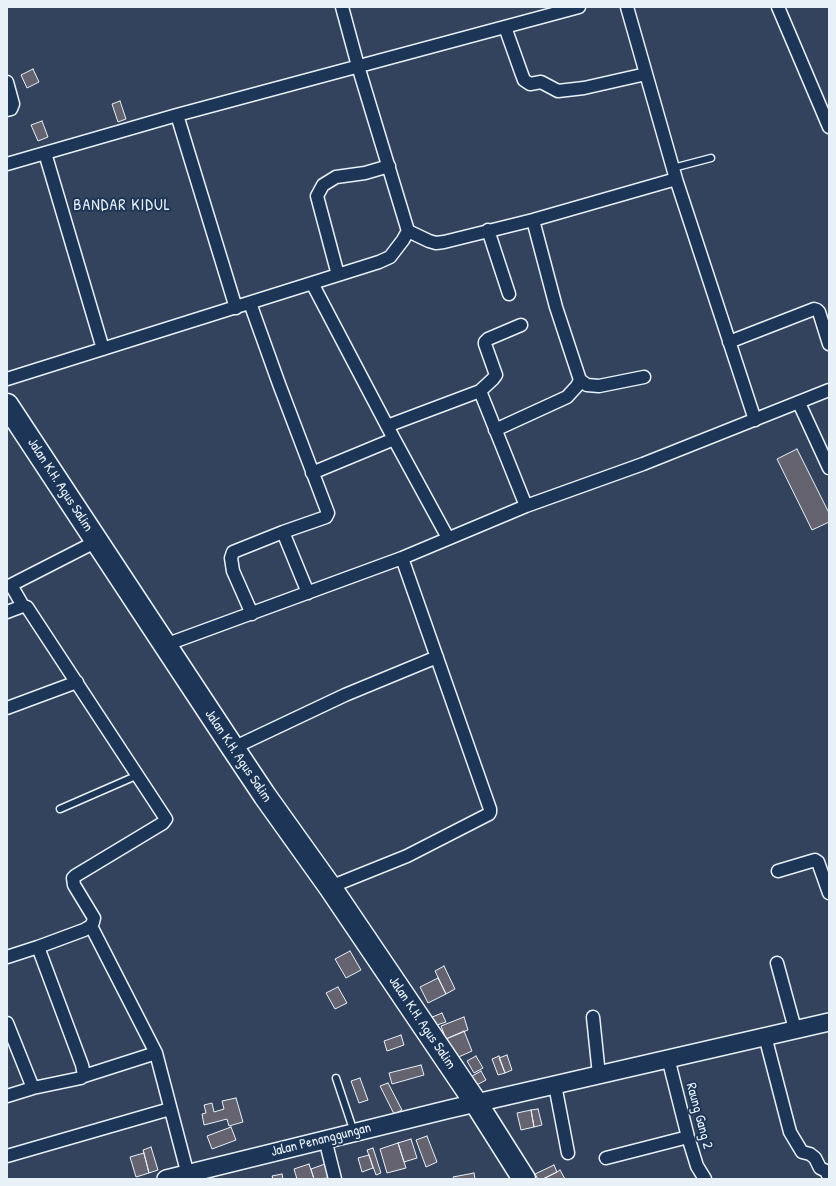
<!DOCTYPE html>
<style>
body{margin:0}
#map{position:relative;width:836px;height:1186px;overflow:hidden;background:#33435e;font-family:"Patrick Hand",sans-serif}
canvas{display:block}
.frame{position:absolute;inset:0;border:8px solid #e8f1f8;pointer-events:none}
</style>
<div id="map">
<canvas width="836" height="1186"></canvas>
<div class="frame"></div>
</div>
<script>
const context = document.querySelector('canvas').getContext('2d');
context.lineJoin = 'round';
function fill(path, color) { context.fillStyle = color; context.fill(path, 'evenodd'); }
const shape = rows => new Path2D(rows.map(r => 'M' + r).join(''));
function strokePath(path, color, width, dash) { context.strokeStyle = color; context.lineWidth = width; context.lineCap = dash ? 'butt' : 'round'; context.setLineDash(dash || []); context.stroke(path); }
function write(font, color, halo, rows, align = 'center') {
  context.font = font + ' "Patrick Hand",sans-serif'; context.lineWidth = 4; context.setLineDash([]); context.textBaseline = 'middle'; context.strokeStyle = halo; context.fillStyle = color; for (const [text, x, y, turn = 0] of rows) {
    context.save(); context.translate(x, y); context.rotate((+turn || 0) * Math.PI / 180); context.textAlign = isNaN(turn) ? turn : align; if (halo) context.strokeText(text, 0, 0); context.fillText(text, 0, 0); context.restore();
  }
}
const building = shape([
 [33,69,39,82,27,88,21,75,33,69],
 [120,101,126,119,118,122,112,104,120,101],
 [42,121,48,137,38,141,31,125,42,121],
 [797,449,829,513,829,522,812,530,777,459,797,449],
 [350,951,361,970,346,978,335,959,350,951],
 [444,966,455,989,446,994,435,971,444,966],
 [438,978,446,994,428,1003,420,987,438,978],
 [338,987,347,1003,335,1009,326,993,338,987],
 [442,1013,446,1022,428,1028,425,1020,442,1013],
 [464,1017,468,1030,446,1039,441,1026,464,1017],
 [464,1031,472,1051,454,1059,446,1039,464,1031],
 [401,1035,404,1045,387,1051,384,1041,401,1035],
 [507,1055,512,1070,505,1073,499,1058,507,1055],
 [476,1056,483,1068,474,1073,467,1061,476,1056],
 [499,1056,505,1073,498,1075,492,1059,499,1056],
 [421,1065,424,1075,392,1084,389,1073,421,1065],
 [481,1071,486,1080,473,1087,467,1079,481,1071],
 [360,1078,368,1100,359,1103,351,1081,360,1078],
 [388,1083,402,1110,394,1114,380,1086,388,1083],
 [236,1098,243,1122,229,1126,227,1119,204,1125,202,1114,206,1113,204,1105,212,1103,214,1112,224,1109,222,1101,236,1098],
 [538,1109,542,1125,534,1127,531,1110,538,1109],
 [531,1110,534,1127,521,1130,517,1113,531,1110],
 [231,1127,236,1140,212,1149,207,1136,231,1127],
 [427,1136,437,1162,426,1167,416,1140,427,1136],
 [411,1139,417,1158,404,1162,398,1143,411,1139],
 [398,1143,406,1168,387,1173,380,1149,398,1143],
 [151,1147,158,1170,149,1173,143,1150,151,1147],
 [373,1148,381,1173,376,1175,367,1150,373,1148],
 [144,1153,149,1173,136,1177,130,1157,144,1153],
 [369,1155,373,1168,362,1172,358,1158,369,1155],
 [309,1164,314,1179,297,1179,294,1169,309,1164],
 [325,1164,330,1178,314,1179,311,1169,325,1164],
 [554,1165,557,1172,543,1179,538,1179,535,1174,554,1165],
 [560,1170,565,1179,543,1179,557,1172,560,1170],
 [474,1173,475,1179,454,1179,453,1177,474,1173],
 [282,1174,283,1179,273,1179,272,1176,282,1174]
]);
const lane = shape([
 [673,168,711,158],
 [60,809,138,775],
 [336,1078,354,1132]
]);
const street = shape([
 [342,7,358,66,408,231],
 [627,7,676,179,755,420],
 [778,7,829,127],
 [505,27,521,72,524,80,530,84,541,82,558,91,584,88,646,74],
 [7,82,13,104,11,109,7,110],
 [177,115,236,308],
 [45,153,103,349],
 [7,164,177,115,579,7],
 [488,230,509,294],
 [338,275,317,196,323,185,336,177,365,173,389,166],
 [312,283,394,439,448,538],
 [250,303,279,384,328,513,326,517,283,532,233,552,231,558,233,571,252,614],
 [729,342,814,309,817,310,819,312,829,344],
 [7,379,379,262,390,257,403,240,408,231,429,241,436,243,444,242,533,220,676,179],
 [580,380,587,385,599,386,644,377],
 [480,391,493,379,496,375,485,344,485,342,488,339,521,325],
 [799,403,829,468],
 [387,426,480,391,526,506],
 [495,430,567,397,577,386,580,380,556,307,533,220],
 [312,473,394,439],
 [283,532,308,593],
 [23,606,11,585,97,541],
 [7,612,23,606,27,607,166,819,163,823,75,876,73,878,74,885,94,918,93,922,91,926,84,930,38,947,7,957],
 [165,645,402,558,526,506,643,464,829,390],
 [7,708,77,682],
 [233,748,345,695,437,657],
 [778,871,815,860,818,862,829,893],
 [330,887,407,856,489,814,490,812,490,809,402,558],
 [91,926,156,1053,189,1179],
 [777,963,795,1029],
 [593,1017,599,1075],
 [7,1023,33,1088],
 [765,1036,790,1132,802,1152,810,1154,815,1158,820,1168,826,1171,829,1177],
 [668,1058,688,1137,697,1166,705,1179],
 [84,1076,156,1053],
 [555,1085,568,1153],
 [7,1096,33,1088,81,1078,84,1075,82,1065,38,947],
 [325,1139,335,1179],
 [7,1156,170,1109],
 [606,1158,688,1137]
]);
const secondary = shape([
 [166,1179,450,1109,829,1022]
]);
const highway = shape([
 [7,405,233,748,265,796,330,887,476,1103,524,1179]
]);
const streetNames = [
 ["Jalan K.H. Agus Salim",60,485,57],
 ["Jalan K.H. Agus Salim",238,756,56],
 ["Jalan K.H. Agus Salim",422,1023,56],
 ["Raung Gang 2",699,1116,75],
 ["Jalan Penanggungan",321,1140,-14]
];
const quarterNames = [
 ["BANDAR KIDUL",122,206]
];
fill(building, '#666370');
strokePath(building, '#e8f1f8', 1);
strokePath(lane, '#e8f1f8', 9);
strokePath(street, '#e8f1f8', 15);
strokePath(secondary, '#e8f1f8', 20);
strokePath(highway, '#e8f1f8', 25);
strokePath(lane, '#1d3557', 6);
strokePath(street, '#1d3557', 12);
strokePath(secondary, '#1d3557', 17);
strokePath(highway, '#1d3557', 22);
write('14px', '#e8f1f8', '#1d3557', streetNames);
context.letterSpacing = '1px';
write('16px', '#e8f1f8', '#1d3557', quarterNames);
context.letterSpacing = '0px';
</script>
